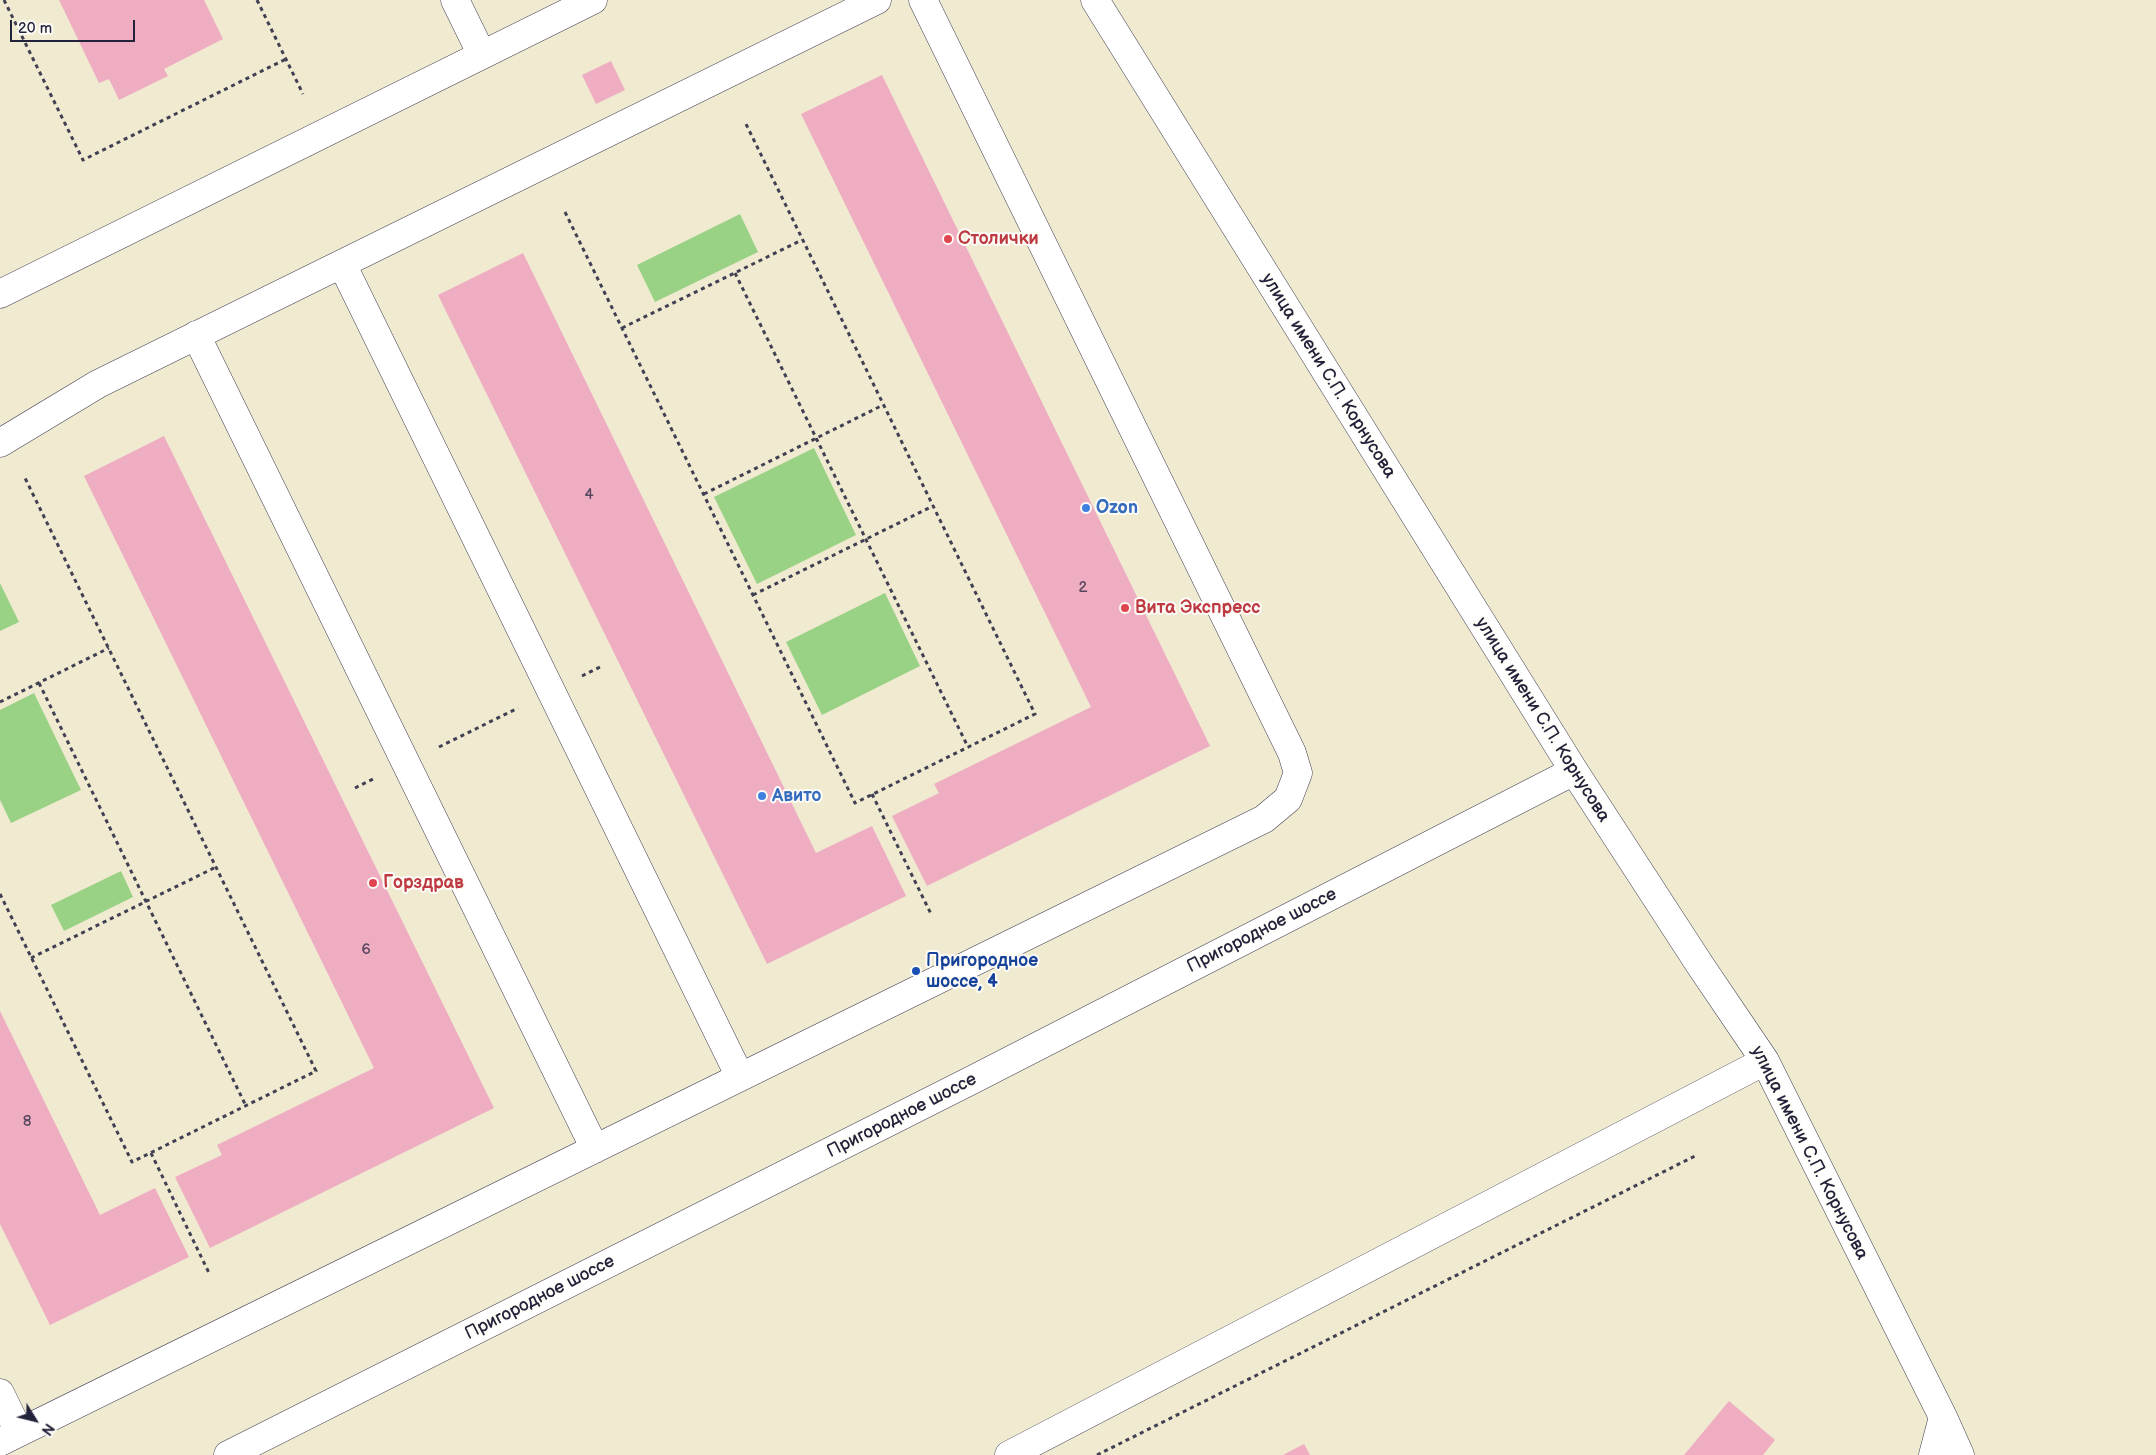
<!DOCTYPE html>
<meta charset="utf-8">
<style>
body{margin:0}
#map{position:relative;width:2156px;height:1455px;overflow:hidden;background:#f0ead1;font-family:"Balsamiq Sans",sans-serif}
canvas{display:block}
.north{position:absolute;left:10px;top:1395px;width:50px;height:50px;-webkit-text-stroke:4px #fdfcf7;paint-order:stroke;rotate:126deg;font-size:14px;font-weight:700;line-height:20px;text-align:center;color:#22223b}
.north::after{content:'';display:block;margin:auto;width:18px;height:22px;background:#22223b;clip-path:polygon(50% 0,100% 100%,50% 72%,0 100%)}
.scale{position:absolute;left:10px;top:20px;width:125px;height:22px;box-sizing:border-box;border:2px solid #22223b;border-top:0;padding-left:6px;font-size:15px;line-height:18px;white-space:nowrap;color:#22223b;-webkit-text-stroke:4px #fdfcf7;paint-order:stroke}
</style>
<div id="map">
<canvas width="2156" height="1455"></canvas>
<div class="north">N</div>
<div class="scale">20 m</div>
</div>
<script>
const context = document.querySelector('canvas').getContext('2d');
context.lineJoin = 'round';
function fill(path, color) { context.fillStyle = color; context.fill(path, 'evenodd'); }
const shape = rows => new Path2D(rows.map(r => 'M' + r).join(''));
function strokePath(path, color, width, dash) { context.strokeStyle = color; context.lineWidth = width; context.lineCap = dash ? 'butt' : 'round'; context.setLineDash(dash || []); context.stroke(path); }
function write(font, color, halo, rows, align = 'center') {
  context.font = font + ' "Balsamiq Sans",sans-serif'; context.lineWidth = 4; context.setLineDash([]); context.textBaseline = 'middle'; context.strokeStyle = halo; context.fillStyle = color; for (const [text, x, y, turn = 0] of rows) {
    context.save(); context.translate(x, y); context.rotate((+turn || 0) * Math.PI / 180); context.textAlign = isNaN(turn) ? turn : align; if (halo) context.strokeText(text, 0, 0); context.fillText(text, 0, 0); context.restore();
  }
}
const green = shape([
 [740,214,758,252,655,302,637,265],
 [814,448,856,535,757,584,714,497],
 [0,583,19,622,0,631],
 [885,593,920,666,822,715,786,642],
 [34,693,81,790,11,823,0,800,0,710],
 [121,871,133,897,64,931,51,905]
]);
const building = shape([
 [59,0,204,0,223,39,164,69,168,76,119,100,109,79,99,83],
 [611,61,625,90,596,104,582,75],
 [882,75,1210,746,927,886,892,816,939,793,934,784,1091,707,801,114],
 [523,253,816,853,872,826,906,896,767,964,438,295],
 [164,436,494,1108,210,1248,175,1177,222,1155,217,1145,374,1068,84,476],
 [0,1011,100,1215,155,1188,189,1257,50,1325,0,1224],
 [1729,1401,1775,1440,1763,1455,1684,1455],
 [1304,1444,1310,1455,1283,1455]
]);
const path = shape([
 [4,0,83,160,286,59],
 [257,0,303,94],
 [565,212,855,803,1035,714,746,124],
 [735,273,968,747],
 [622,328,802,240],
 [704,494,883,405],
 [753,595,933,506],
 [582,676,602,666],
 [39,683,246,1106],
 [0,702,109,648],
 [439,747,518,708],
 [355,788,375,778],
 [872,794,932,916],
 [0,894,132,1162,316,1071,25,478],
 [31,958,216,867],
 [151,1153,209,1273],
 [1097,1455,1695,1156]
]);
const minor = shape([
 [455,0,482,55],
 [1095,0,1574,771,1700,965,1765,1061,1943,1417,1960,1455],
 [342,264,740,1077],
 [0,294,593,0],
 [196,335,595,1149],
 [0,443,98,384,877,0],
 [0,1393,19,1432],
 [0,1442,1264,819,1288,799,1298,773,1292,753,923,0],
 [228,1455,972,1080,1574,771],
 [1009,1455,1765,1061],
 [1933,1455,1943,1417]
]);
const markers = [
 [948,239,5,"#e0444e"],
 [1086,508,5,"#3f7fe0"],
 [1125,608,5,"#e0444e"],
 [762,796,5,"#3f7fe0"],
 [373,883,5,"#e0444e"],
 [916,971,5,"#1a4fb4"]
];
const numberNames = [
 ["4",589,495],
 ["2",1083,588],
 ["6",366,950],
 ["8",27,1122]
];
const healthNames = [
 ["Столички",958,239],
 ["Вита Экспресс",1135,608],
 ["Горздрав",383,883]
];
const streetNames = [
 ["улица имени С.П. Корнусова",1328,376,58],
 ["улица имени С.П. Корнусова",1542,720,58],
 ["Пригородное шоссе",1262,931,-27],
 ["Пригородное шоссе",902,1116,-27],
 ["улица имени С.П. Корнусова",1809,1153,63],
 ["Пригородное шоссе",540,1298,-27]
];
const shopNames = [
 ["Ozon",1096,508],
 ["Авито",772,796]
];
const transitNames = [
 ["Пригородное",926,961],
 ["шоссе, 4",926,982]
];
fill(green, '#9ad285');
fill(building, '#efadc2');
strokePath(minor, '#414052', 29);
strokePath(path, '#414052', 3, [4, 4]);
strokePath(minor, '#fff', 28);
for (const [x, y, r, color] of markers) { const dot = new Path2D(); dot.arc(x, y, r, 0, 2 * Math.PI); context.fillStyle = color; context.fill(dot); strokePath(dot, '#fdfcf7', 2); }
write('15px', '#55455d', null, numberNames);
write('bold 18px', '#be3a42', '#fdfcf7', healthNames, 'left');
write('18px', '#22223b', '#fdfcf7', streetNames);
write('bold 18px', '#366cbe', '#fdfcf7', shopNames, 'left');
write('bold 18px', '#164399', '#fdfcf7', transitNames, 'left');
</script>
